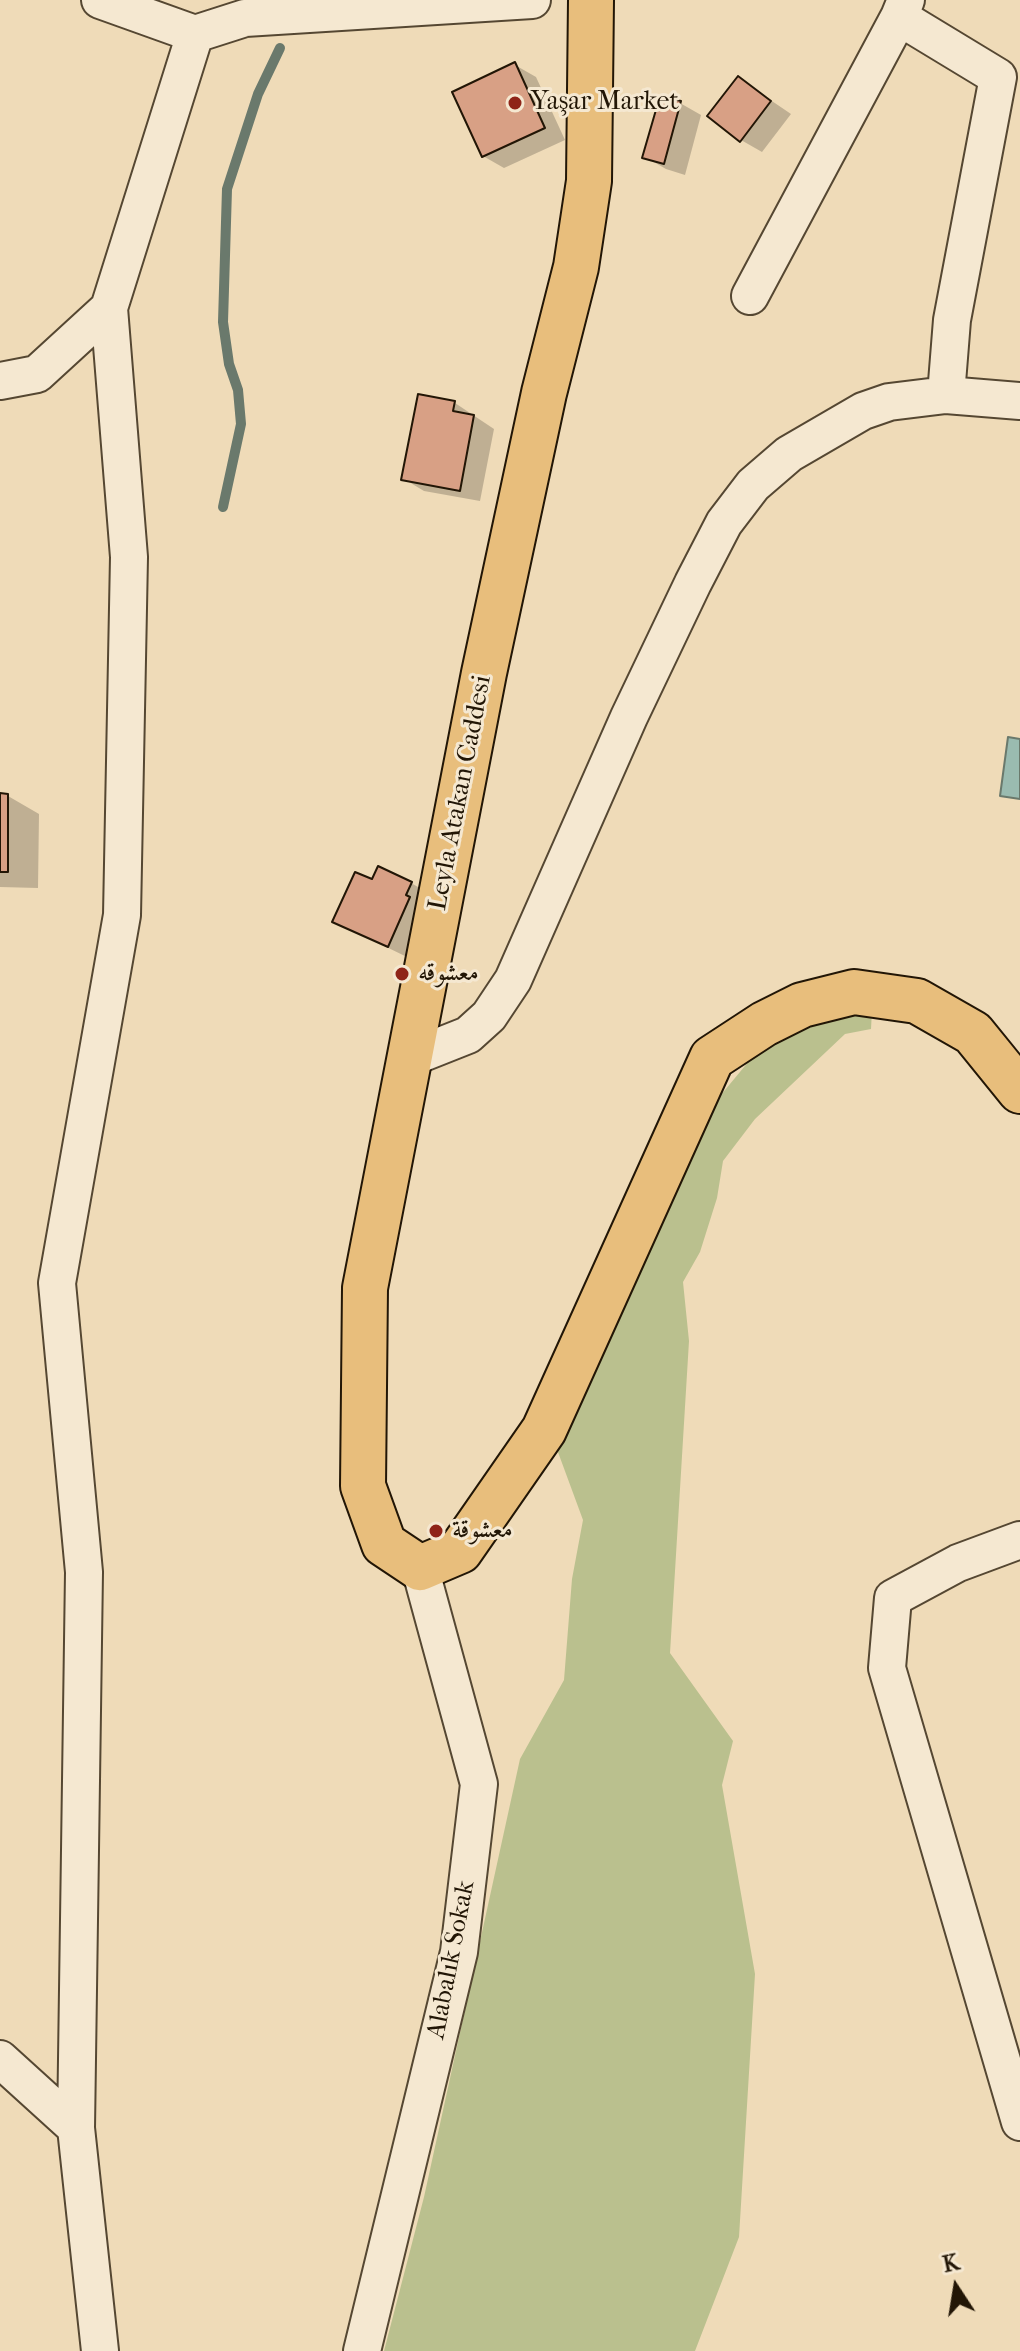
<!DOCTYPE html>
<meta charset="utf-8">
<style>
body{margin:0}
#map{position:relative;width:1020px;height:2351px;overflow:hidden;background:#efdbb8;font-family:"IM FELL French Canon",serif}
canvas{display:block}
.north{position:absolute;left:916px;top:2247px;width:80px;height:80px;-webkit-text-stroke:6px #f5e8d1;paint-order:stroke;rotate:348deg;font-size:22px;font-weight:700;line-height:32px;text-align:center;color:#221606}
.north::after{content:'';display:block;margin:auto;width:28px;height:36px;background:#221606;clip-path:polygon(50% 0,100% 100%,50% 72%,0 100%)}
</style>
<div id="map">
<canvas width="1020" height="2351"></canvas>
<div class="north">K</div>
</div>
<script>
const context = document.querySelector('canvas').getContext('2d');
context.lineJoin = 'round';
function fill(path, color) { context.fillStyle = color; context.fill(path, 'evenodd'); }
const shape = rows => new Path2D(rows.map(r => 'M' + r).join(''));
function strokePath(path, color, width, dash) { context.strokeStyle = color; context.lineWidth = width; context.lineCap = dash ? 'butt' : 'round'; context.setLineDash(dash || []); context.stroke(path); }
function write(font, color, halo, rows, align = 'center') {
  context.font = font + ' "IM FELL French Canon",Amiri,serif'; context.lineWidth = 6; context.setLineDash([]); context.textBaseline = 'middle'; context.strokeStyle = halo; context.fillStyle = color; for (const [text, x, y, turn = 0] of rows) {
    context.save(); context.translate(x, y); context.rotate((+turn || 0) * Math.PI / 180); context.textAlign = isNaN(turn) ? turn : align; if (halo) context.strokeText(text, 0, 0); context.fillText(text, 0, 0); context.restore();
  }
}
const green = shape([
 [837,1010,872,1010,871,1029,845,1034,755,1119,723,1161,717,1198,700,1252,683,1282,689,1341,670,1653,733,1741,722,1785,755,1974,739,2237,695,2351,384,2351,424,2197,520,1759,564,1680,572,1579,583,1520,555,1444,631,1295,715,1102,769,1037]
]);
const water = shape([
 [1008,737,1020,739,1020,799,1000,796,1008,737]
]);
const shadow = shape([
 [515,65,536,77,565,140,504,168,483,156],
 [738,78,791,114,762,152,741,140,710,116],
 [680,103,701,115,685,175,666,169,645,157],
 [419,396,455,403,494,429,480,501,424,491,404,479],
 [0,795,8,796,39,814,38,888,0,887],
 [373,882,411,883,432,895,409,958,335,922]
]);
const stream = shape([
 [223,507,241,424,238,390,229,364,223,322,227,189,258,94,280,48]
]);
const building = shape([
 [515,62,545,128,482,157,452,92,515,62],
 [738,76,771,101,740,142,707,116,738,76],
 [660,96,681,101,664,164,642,158,660,96],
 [418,394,455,401,453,411,474,415,460,491,401,480,418,394],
 [0,793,8,794,8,872,0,872,0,793],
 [378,866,412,882,406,895,410,897,388,947,332,922,355,872,372,879,378,866]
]);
const minor = shape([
 [100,0,195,34],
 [906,0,899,17,998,77,952,320,946,395],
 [750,296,899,17],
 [0,381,37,374,109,308,195,34,245,18,532,0],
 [410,1058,468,1035,489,1016,513,980,629,717,693,583,724,523,753,485,789,454,863,411,889,402,946,395,1020,401],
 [1020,1540,958,1563,893,1598,887,1668,1020,2122],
 [0,2059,76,2128],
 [100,2351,76,2128,84,1572,57,1283,122,915,129,557,109,308],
 [362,2351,459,1952,479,1784,420,1568]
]);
const primary = shape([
 [591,0,589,181,576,267,544,393,484,673,365,1288,363,1486,384,1544,420,1568,460,1551,544,1430,712,1058,764,1024,802,1005,854,992,917,1001,973,1033,1020,1091]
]);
const markers = [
 [515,103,8,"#8f2418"],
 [402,974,8,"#8f2418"],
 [436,1531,8,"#8f2418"]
];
const poiNames = [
 ["Yaşar Market",531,103],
 ["معشوقه",418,974],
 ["معشوقة",452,1531]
];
const streetNames = [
 ["Leyla Atakan Caddesi",461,793,-79],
 ["Alabalık Sokak",452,1960,-79]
];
fill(green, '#bac08e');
fill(water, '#9abbb0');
strokePath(water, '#6a796c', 2);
fill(shadow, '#0003');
strokePath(stream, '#6a796c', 10);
fill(building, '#d8a085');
strokePath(building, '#221606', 2);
strokePath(minor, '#554732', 40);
strokePath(primary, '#221606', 48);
strokePath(minor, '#f5e8d1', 36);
strokePath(primary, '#e8be7c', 44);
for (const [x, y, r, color] of markers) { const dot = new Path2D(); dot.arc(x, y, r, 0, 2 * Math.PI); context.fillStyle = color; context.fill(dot); strokePath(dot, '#f5e8d1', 3); }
write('26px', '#221606', '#f5e8d1', poiNames, 'left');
write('26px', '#221606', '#f5e8d1', streetNames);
</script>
